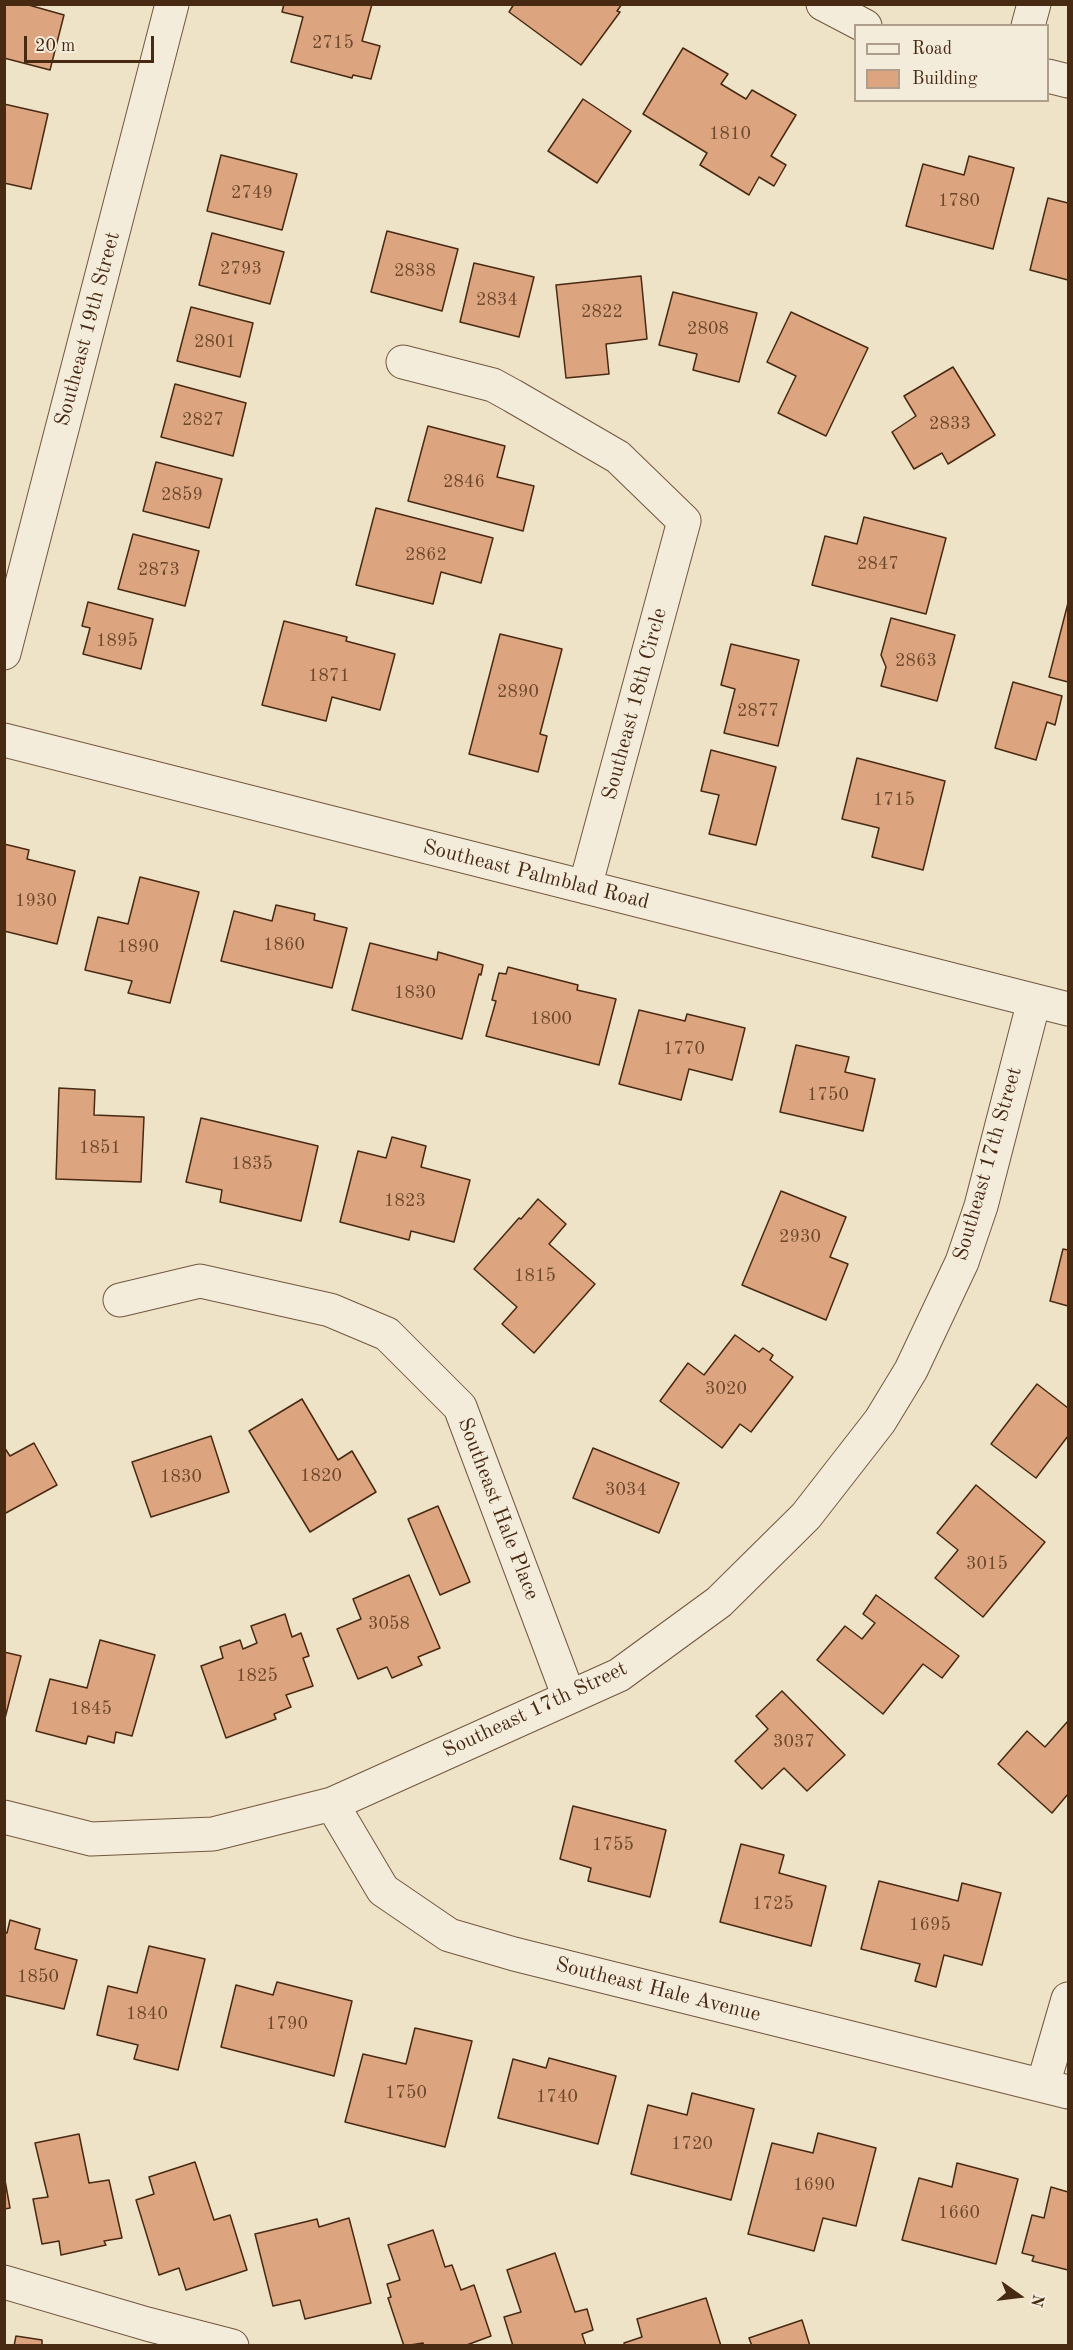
<!DOCTYPE html>
<style>
body{margin:0}
#map{position:relative;width:1073px;height:2350px;overflow:hidden;background:#eee2c7;font-family:"Old Standard TT",serif}
canvas{display:block}
.frame{position:absolute;inset:0;border:6px solid #482912;pointer-events:none}
.legend{position:absolute;left:854px;top:24px;width:195px;height:78px;box-sizing:border-box;background:#f4ecdb;border:2px solid #af9e8b;margin:0;padding:8px 10px;list-style:none;font-size:18px;color:#482912}
.legend li{display:flex;align-items:center;gap:12px;height:30px}
.legend b{width:30px;border:2px solid #af9e8b}
.north{position:absolute;left:989px;top:2266px;width:60px;height:60px;-webkit-text-stroke:4px #f4ecdb;paint-order:stroke;rotate:104deg;font-size:16px;font-weight:700;line-height:24px;text-align:center;color:#482912}
.north::after{content:'';display:block;margin:auto;width:21px;height:27px;background:#482912;clip-path:polygon(50% 0,100% 100%,50% 72%,0 100%)}
.scale{position:absolute;left:24px;top:36px;width:130px;height:27px;box-sizing:border-box;border:3px solid #482912;border-top:0;padding-left:8px;font-size:18px;line-height:21px;white-space:nowrap;color:#482912;-webkit-text-stroke:4px #f4ecdb;paint-order:stroke}
</style>
<div id="map">
<canvas width="1073" height="2350"></canvas>
<div class="frame"></div>
<ul class="legend">
<li><b style="height:8px;background:#f4ecdb"></b>Road</li>
<li><b style="height:16px;background:#dda57f"></b>Building</li>
</ul>
<div class="north">N</div>
<div class="scale">20 m</div>
</div>
<script>
const context = document.querySelector('canvas').getContext('2d');
context.lineJoin = 'round';
function fill(path, color) { context.fillStyle = color; context.fill(path, 'evenodd'); }
const shape = rows => new Path2D(rows.map(r => 'M' + r).join(''));
function strokePath(path, color, width, dash) { context.strokeStyle = color; context.lineWidth = width; context.lineCap = dash ? 'butt' : 'round'; context.setLineDash(dash || []); context.stroke(path); }
function write(font, color, halo, rows, align = 'center') {
  context.font = font + ' "Old Standard TT",serif'; context.lineWidth = 4.5; context.setLineDash([]); context.textBaseline = 'middle'; context.strokeStyle = halo; context.fillStyle = color; for (const [text, x, y, turn = 0] of rows) {
    context.save(); context.translate(x, y); context.rotate((+turn || 0) * Math.PI / 180); context.textAlign = isNaN(turn) ? turn : align; if (halo) context.strokeText(text, 0, 0); context.fillText(text, 0, 0); context.restore();
  }
}
const building = shape([
 [4,4,25,4,64,15,50,70,4,58,4,4],
 [284,4,372,4,362,41,380,46,371,79,353,75,352,78,291,62,303,17,282,12,284,4],
 [514,4,622,4,617,11,620,12,581,65,509,12,514,4],
 [683,48,728,74,721,84,746,99,752,90,796,115,771,156,786,165,774,186,759,177,749,195,700,165,707,153,643,114,683,48],
 [583,99,631,131,597,183,548,151,583,99],
 [4,104,48,114,31,189,4,183,4,104],
 [221,155,297,174,282,230,207,211,221,155],
 [969,156,1014,168,993,249,906,226,923,164,964,175,969,156],
 [1048,198,1068,203,1068,280,1030,270,1048,198],
 [387,231,458,249,442,311,371,292,387,231],
 [212,233,284,252,270,304,199,285,212,233],
 [474,263,534,277,519,337,460,322,474,263],
 [641,276,647,339,606,344,609,374,566,378,556,285,641,276],
 [673,292,757,313,739,382,693,370,697,354,659,345,673,292],
 [191,307,253,323,240,377,177,361,191,307],
 [791,312,868,348,826,436,778,413,796,376,767,362,791,312],
 [953,367,995,435,948,464,942,453,914,469,892,432,916,416,904,396,953,367],
 [175,384,246,403,233,456,161,437,175,384],
 [428,426,505,446,497,477,534,486,523,531,408,501,428,426],
 [156,462,222,479,209,528,143,511,156,462],
 [376,508,493,538,481,583,441,572,433,604,356,585,376,508],
 [864,517,946,538,926,614,812,585,825,536,857,544,864,517],
 [133,534,199,551,185,606,118,589,133,534],
 [88,602,153,619,141,669,83,654,90,628,82,626,88,602],
 [1068,603,1068,682,1049,677,1068,603],
 [891,618,955,635,937,701,881,686,886,667,881,655,891,618],
 [284,621,347,637,346,641,395,654,380,710,332,697,326,721,262,705,284,621],
 [500,634,562,649,540,734,547,736,538,772,469,754,500,634],
 [731,644,799,660,778,746,724,733,735,689,721,685,731,644],
 [1013,682,1062,696,1055,725,1047,722,1036,760,995,748,1013,682],
 [711,750,776,767,756,845,709,834,719,795,701,791,711,750],
 [857,758,945,781,923,870,872,857,879,828,842,819,857,758],
 [4,844,29,850,27,859,75,871,57,944,4,931,4,844],
 [140,877,199,892,170,1003,128,993,132,981,85,970,98,917,128,924,140,877],
 [276,905,315,914,314,920,347,928,332,988,221,961,234,911,272,921,276,905],
 [370,943,437,960,438,952,483,965,481,975,479,974,462,1039,352,1010,370,943],
 [508,967,578,985,577,990,616,999,599,1065,486,1036,496,1001,492,1000,499,973,506,974,508,967],
 [639,1010,685,1021,687,1014,745,1028,732,1080,689,1069,681,1100,619,1084,639,1010],
 [796,1045,849,1057,845,1072,875,1079,863,1131,780,1112,796,1045],
 [59,1088,95,1090,94,1115,144,1117,141,1182,56,1179,59,1088],
 [201,1118,318,1146,301,1221,220,1202,222,1190,186,1182,201,1118],
 [392,1137,426,1146,421,1167,470,1180,454,1242,411,1231,409,1240,340,1222,358,1151,386,1158,392,1137],
 [781,1191,846,1217,830,1257,848,1264,826,1320,742,1285,781,1191],
 [538,1199,566,1224,549,1244,595,1284,534,1353,502,1324,517,1307,474,1269,519,1218,521,1219,538,1199],
 [1063,1249,1068,1250,1068,1306,1050,1301,1063,1249],
 [735,1335,759,1352,763,1348,773,1355,770,1360,793,1377,751,1432,740,1424,722,1448,660,1401,688,1363,704,1375,735,1335],
 [1037,1384,1068,1408,1068,1436,1036,1478,991,1444,1037,1384],
 [302,1399,338,1460,352,1451,376,1492,310,1532,249,1431,302,1399],
 [211,1436,229,1492,151,1517,132,1462,211,1436],
 [34,1443,57,1485,4,1514,4,1447,10,1456,34,1443],
 [593,1448,679,1483,659,1533,573,1498,593,1448],
 [976,1485,1045,1542,983,1617,935,1578,958,1550,937,1533,976,1485],
 [438,1506,470,1582,440,1595,408,1519,438,1506],
 [409,1575,440,1648,418,1657,422,1665,392,1678,387,1667,358,1679,337,1629,361,1619,353,1599,409,1575],
 [876,1595,959,1656,942,1678,923,1664,883,1714,817,1660,845,1626,862,1639,875,1623,863,1614,876,1595],
 [285,1614,292,1637,301,1633,309,1656,303,1658,313,1686,286,1695,291,1707,274,1714,276,1719,226,1738,201,1666,223,1658,220,1647,240,1640,243,1649,257,1643,251,1626,285,1614],
 [100,1640,155,1655,132,1736,116,1732,114,1743,88,1736,86,1744,36,1731,50,1679,87,1688,100,1640],
 [4,1652,21,1656,4,1722,4,1652],
 [782,1691,845,1755,807,1791,784,1768,762,1789,735,1761,768,1729,756,1716,782,1691],
 [1068,1721,1068,1794,1052,1813,998,1764,1027,1731,1045,1747,1068,1721],
 [573,1806,666,1830,650,1897,588,1881,591,1868,560,1859,573,1806],
 [741,1844,784,1855,779,1873,826,1886,811,1946,720,1922,741,1844],
 [879,1881,958,1901,962,1883,1001,1893,982,1965,944,1955,936,1987,915,1981,920,1964,861,1949,879,1881],
 [10,1920,40,1929,35,1949,77,1960,64,2009,4,1995,4,1932,7,1933,10,1920],
 [149,1946,205,1959,178,2070,134,2059,138,2045,97,2035,108,1986,137,1993,149,1946],
 [277,1982,352,2001,334,2076,221,2047,236,1985,273,1995,277,1982],
 [415,2028,472,2041,445,2147,345,2122,363,2054,406,2064,415,2028],
 [549,2058,616,2076,598,2144,498,2118,513,2059,546,2068,549,2058],
 [692,2093,754,2109,731,2200,631,2174,648,2105,687,2115,692,2093],
 [818,2133,876,2148,856,2226,823,2218,814,2251,748,2234,772,2143,813,2153,818,2133],
 [79,2134,89,2183,109,2180,122,2238,104,2241,106,2245,61,2255,59,2241,42,2244,33,2199,48,2197,35,2143,79,2134],
 [195,2162,214,2220,230,2215,247,2270,186,2290,179,2268,159,2275,136,2200,154,2194,149,2177,195,2162],
 [957,2163,1018,2179,996,2264,902,2240,919,2178,952,2187,957,2163],
 [4,2175,10,2208,4,2209,4,2175],
 [1051,2187,1068,2192,1068,2270,1032,2261,1034,2256,1022,2253,1032,2215,1044,2218,1051,2187],
 [349,2218,371,2303,305,2319,300,2300,273,2306,255,2234,317,2219,319,2227,349,2218],
 [433,2230,445,2267,452,2265,461,2290,474,2285,491,2336,464,2346,424,2346,423,2343,404,2346,388,2298,391,2297,387,2284,400,2280,388,2245,433,2230],
 [555,2253,575,2312,587,2309,593,2330,582,2334,586,2346,513,2346,504,2317,521,2312,507,2270,555,2253],
 [706,2298,721,2346,625,2346,624,2343,642,2337,637,2319,706,2298],
 [802,2320,810,2346,752,2346,749,2338,802,2320],
 [16,2336,42,2340,42,2346,14,2346,16,2336]
]);
const minor = shape([
 [823,4,865,26],
 [1028,26,1034,4],
 [1048,76,1068,81],
 [403,362,493,385,513,396,618,457,684,521,585,887],
 [4,653,172,4],
 [4,740,1068,1009],
 [120,1300,200,1281,330,1310,387,1334,460,1407,569,1697],
 [332,1804,383,1890,449,1935,514,1954,1068,2092],
 [4,1817,91,1839,213,1834,332,1804,619,1675,719,1602,806,1516,880,1421,911,1370,962,1262,981,1206,1034,1001],
 [1043,2085,1068,1999],
 [4,2282,147,2324,232,2346]
]);
const numberNames = [
 ["2715",333,43],
 ["1810",730,134],
 ["2749",252,193],
 ["1780",959,201],
 ["2793",241,269],
 ["2838",415,271],
 ["2834",497,300],
 ["2822",602,312],
 ["2808",708,329],
 ["2801",215,342],
 ["2827",203,420],
 ["2833",950,424],
 ["2846",464,482],
 ["2859",182,495],
 ["2862",426,555],
 ["2847",878,564],
 ["2873",159,570],
 ["1895",117,641],
 ["2863",916,661],
 ["1871",329,676],
 ["2890",518,692],
 ["2877",758,711],
 ["1715",894,800],
 ["1930",36,901],
 ["1860",284,945],
 ["1890",138,947],
 ["1830",415,993],
 ["1800",551,1019],
 ["1770",684,1049],
 ["1750",828,1095],
 ["1851",100,1148],
 ["1835",252,1164],
 ["1823",405,1201],
 ["2930",800,1237],
 ["1815",535,1276],
 ["3020",726,1389],
 ["1820",321,1476],
 ["1830",181,1477],
 ["3034",626,1490],
 ["3015",987,1564],
 ["3058",389,1624],
 ["1825",257,1676],
 ["1845",91,1709],
 ["3037",794,1742],
 ["1755",613,1845],
 ["1725",773,1904],
 ["1695",930,1925],
 ["1850",38,1977],
 ["1840",147,2014],
 ["1790",287,2024],
 ["1750",406,2093],
 ["1740",557,2097],
 ["1720",692,2144],
 ["1690",814,2185],
 ["1660",959,2213]
];
const streetNames = [
 ["Southeast 19th Street",88,329,-75],
 ["Southeast 18th Circle",635,704,-75],
 ["Southeast Palmblad Road",536,875,14],
 ["Southeast 17th Street",988,1164,-74],
 ["Southeast Hale Place",498,1509,69],
 ["Southeast 17th Street",535,1710,-25],
 ["Southeast Hale Avenue",658,1990,14]
];
fill(building, '#dda57f');
strokePath(building, '#482912', 1.5);
strokePath(minor, '#72573f', 35);
strokePath(minor, '#f4ecdb', 33);
write('18px', '#6d482d', null, numberNames);
write('21px', '#482912', '#f4ecdb', streetNames);
</script>
